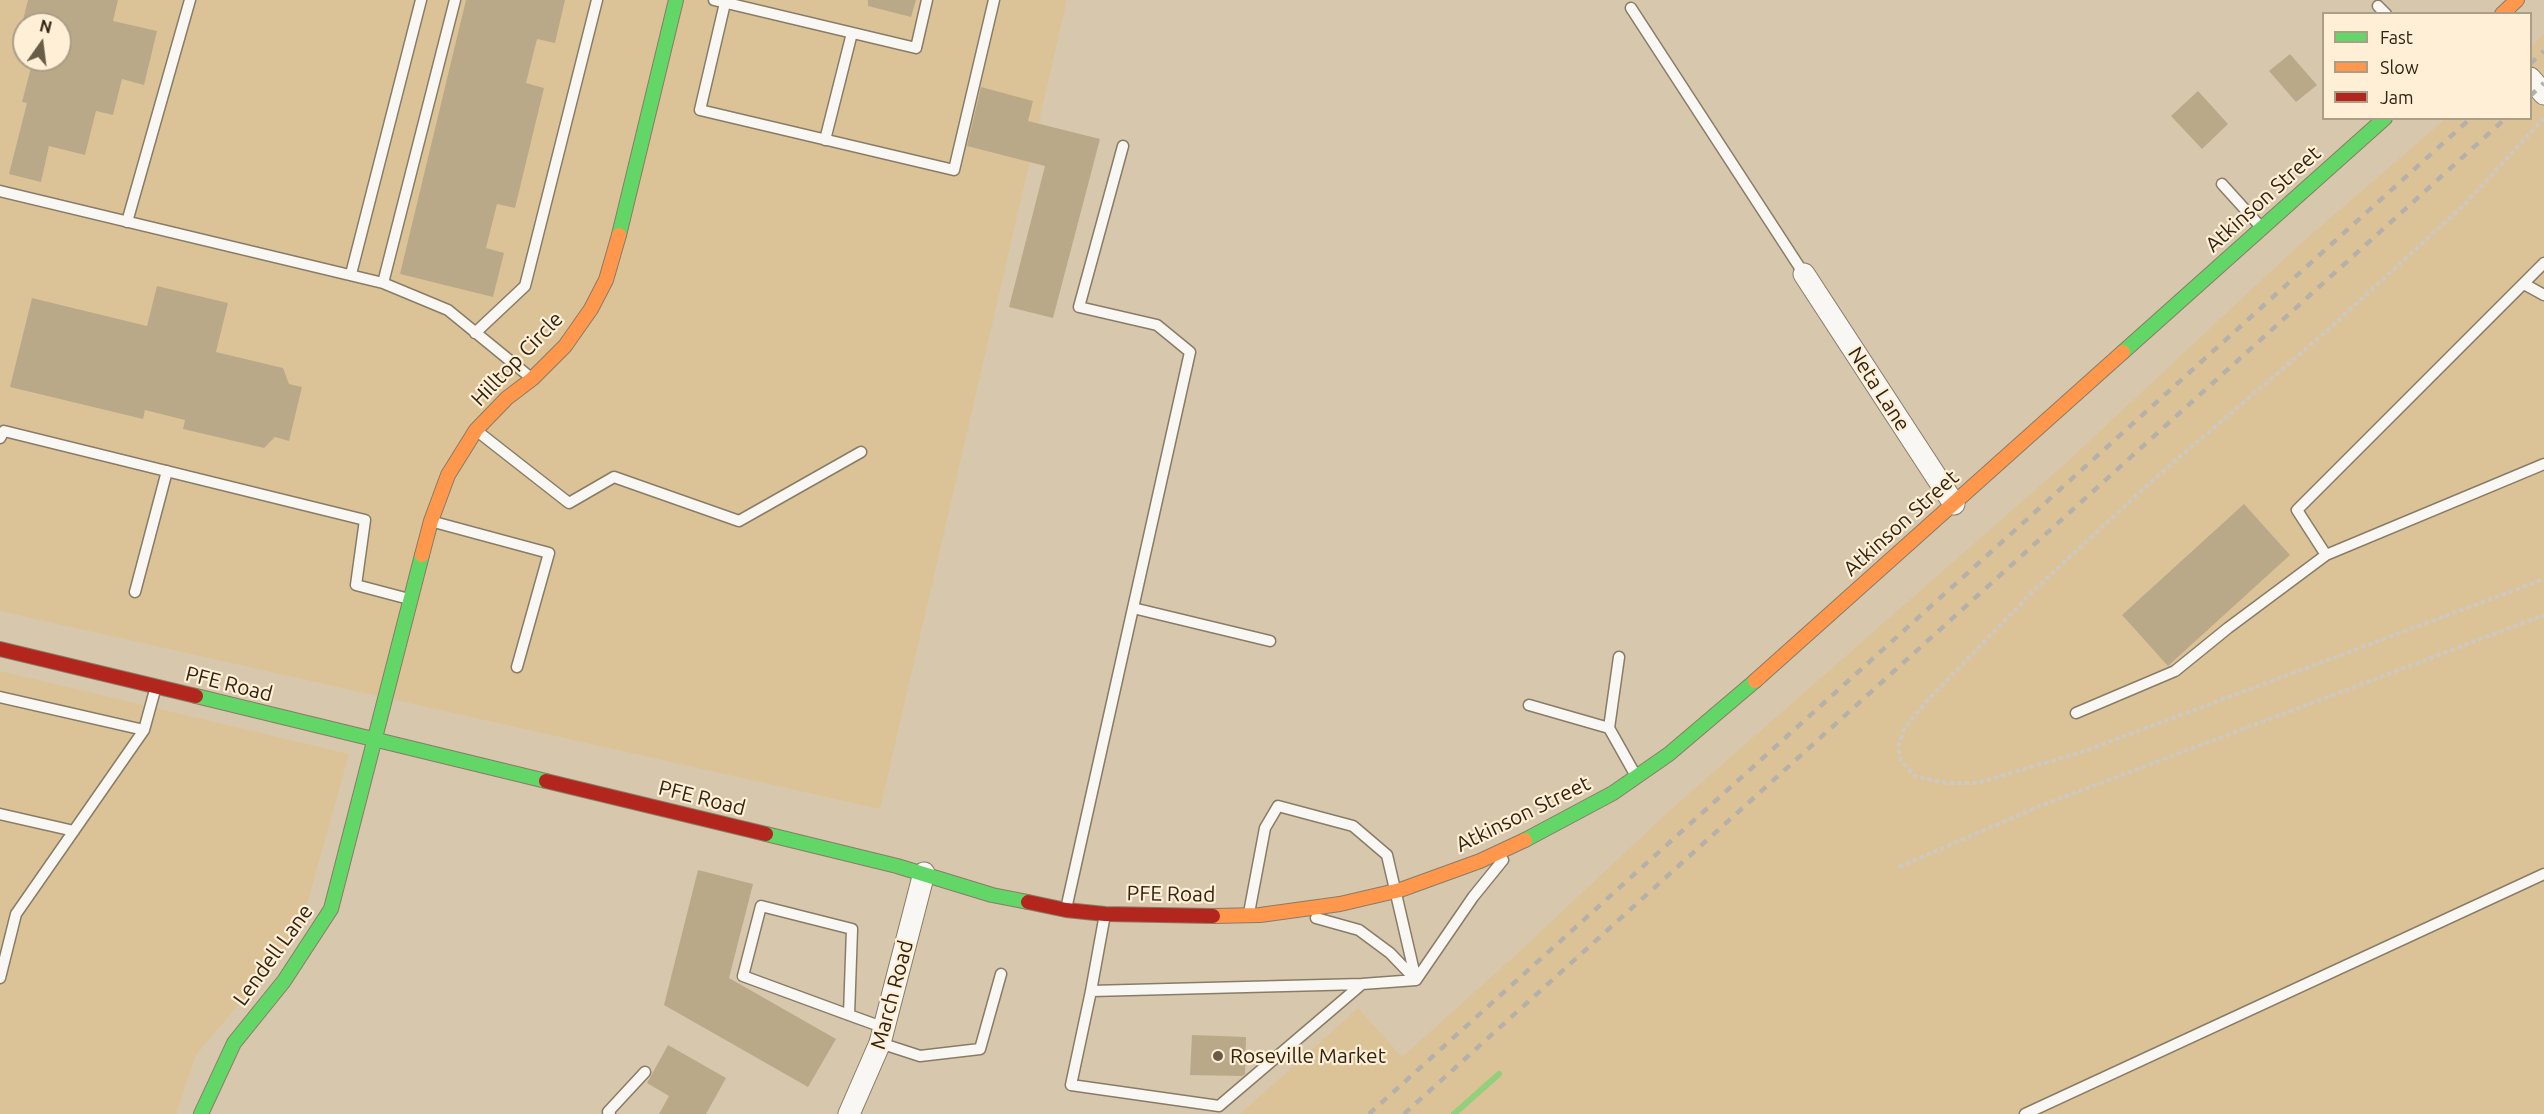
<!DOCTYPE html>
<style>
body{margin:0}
#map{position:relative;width:2544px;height:1114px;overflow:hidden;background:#d7c7ac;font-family:Ubuntu,sans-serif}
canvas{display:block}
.legend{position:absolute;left:2322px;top:12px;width:210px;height:108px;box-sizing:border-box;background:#feefd6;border:2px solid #ab9e87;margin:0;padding:8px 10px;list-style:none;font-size:18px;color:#2f2411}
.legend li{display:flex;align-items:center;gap:12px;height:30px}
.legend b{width:30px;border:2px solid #ab9e87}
.north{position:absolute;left:12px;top:12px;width:60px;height:60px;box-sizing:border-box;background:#feefd6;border:2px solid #ab9e87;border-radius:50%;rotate:14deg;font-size:16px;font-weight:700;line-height:24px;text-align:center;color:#2f2411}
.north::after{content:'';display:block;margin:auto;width:21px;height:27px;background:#6a5d47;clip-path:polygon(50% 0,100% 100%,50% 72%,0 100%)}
</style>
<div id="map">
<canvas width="2544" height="1114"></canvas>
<ul class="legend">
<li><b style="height:8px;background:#63d668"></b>Fast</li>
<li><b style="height:8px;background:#ff974d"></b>Slow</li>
<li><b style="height:8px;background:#b3261e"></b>Jam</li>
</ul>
<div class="north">N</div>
</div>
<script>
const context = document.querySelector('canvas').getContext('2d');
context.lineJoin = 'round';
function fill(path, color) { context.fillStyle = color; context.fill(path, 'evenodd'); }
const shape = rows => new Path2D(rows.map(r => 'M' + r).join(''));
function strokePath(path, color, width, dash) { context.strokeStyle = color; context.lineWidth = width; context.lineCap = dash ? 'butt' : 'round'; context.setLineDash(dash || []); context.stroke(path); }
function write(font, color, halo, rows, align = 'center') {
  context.font = font + ' Ubuntu,sans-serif'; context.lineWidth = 4.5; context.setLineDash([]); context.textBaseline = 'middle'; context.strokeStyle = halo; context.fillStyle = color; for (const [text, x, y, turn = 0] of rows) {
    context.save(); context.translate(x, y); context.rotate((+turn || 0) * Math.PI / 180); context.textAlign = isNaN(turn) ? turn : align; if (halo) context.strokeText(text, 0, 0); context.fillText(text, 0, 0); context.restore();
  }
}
const built = shape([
 [0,0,1067,0,880,809,0,611],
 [24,24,60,24,60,60,24,60],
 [2544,33,2544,1114,1240,1114,1358,1008,1402,1057,1520,951,1669,811,2067,462,2300,244,2445,119,2530,118,2531,47],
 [0,671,349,754,299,933,196,1055,176,1114,0,1114]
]);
const stream = shape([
 [1454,1114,1499,1074]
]);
const building = shape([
 [28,0,118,0,113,21,157,31,144,85,122,79,113,115,96,111,85,155,49,146,41,182,9,174,27,103,22,102,33,60,60,60,60,24,22,24],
 [466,0,565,0,555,43,537,39,526,83,544,88,515,208,497,204,486,248,504,253,493,297,400,274],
 [868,0,916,0,911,17,868,6],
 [2290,54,2317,85,2296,102,2269,71],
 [981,87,1033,101,1028,121,1100,139,1053,318,1009,307,1045,166,967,146],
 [2198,91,2228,124,2202,149,2171,116],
 [157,286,228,303,216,352,283,368,289,384,302,387,289,441,275,437,264,448,183,429,185,420,145,410,143,419,10,387,32,298,147,326],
 [2244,504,2290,555,2168,666,2122,615],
 [698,870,753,884,729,978,836,1039,808,1087,664,1005],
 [1192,1035,1246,1037,1245,1074,1242,1076,1190,1075],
 [668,1045,726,1078,706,1114,659,1114,669,1096,647,1083]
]);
const path = shape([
 [2544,118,2464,205,2322,335,2153,480,2035,589,1926,702,1904,729,1898,747,1901,761,1915,776,1946,783,1977,783,2082,752,2544,579],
 [1899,867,2040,806,2544,615]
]);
const lane = shape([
 [714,0,916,48,927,0],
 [725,3,700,110,954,170,994,0],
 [2378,6,2386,14],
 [1631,8,1804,274],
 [825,140,852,33],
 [2222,184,2260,226],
 [0,191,383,283,448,310,530,377],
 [127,222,190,0],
 [351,274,421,0],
 [383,283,455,0],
 [2524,284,2544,295],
 [475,333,525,286,597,0],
 [477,431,569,503,614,477,739,521,861,452],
 [0,438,4,431,365,520,356,585,409,599],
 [434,522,549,553,517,667],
 [2326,555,2297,510,2544,263],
 [135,592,167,471],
 [1133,608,1270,641],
 [1619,657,1609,728,1636,776],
 [0,697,144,730,16,914,0,978],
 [1529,705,1609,728],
 [2076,713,2175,671,2228,628,2326,555,2544,464],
 [144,730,155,690],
 [0,814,74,831],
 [1066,909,1190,352,1157,325,1079,307,1123,146],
 [1105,914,1091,991,1362,984,1416,980,1387,855,1353,826,1278,806,1265,828,1249,913],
 [1316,918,1359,930,1390,953,1416,980,1473,897,1503,860],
 [1091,991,1071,1085,1219,1106,1362,984],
 [849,1015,852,929,761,906,743,976,849,1015,885,1028],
 [880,1043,920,1056,980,1049,1001,974],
 [610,1114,608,1112,645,1072],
 [2025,1114,2544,874]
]);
const street = shape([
 [2530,78,2544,94],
 [1804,274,1954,504],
 [849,1114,880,1043,924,873]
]);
const fast = shape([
 [619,235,676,0],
 [2123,352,2385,118],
 [196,696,546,781],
 [766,834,897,866,992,895,1028,902],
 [1525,840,1613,793,1669,754,1755,681],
 [201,1114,234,1043,284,981,331,909,422,555]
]);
const slow = shape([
 [2502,14,2517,0],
 [422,555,431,521,448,475,476,430,507,398,532,379,565,346,591,309,606,280,619,235],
 [1755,681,2123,352],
 [1213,916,1260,915,1340,904,1400,890,1480,861,1525,840]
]);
const jam = shape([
 [0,649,196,696],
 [546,781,766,834],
 [1028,902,1066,910,1105,914,1213,916]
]);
const rail = shape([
 [2530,64,2544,51],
 [2530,96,2544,83],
 [1369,1114,2471,118],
 [1404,1114,2506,118]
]);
const markers = [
 [1218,1056,6,"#6a5d47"]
];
const streetNames = [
 ["Atkinson Street",2263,199,-42],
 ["Hilltop Circle",517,359,-46],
 ["Neta Lane",1879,389,57],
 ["Atkinson Street",1901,523,-42],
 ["PFE Road",229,684,14],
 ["PFE Road",702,798,14],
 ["Atkinson Street",1523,814,-26],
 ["PFE Road",1171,894,1],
 ["Lendell Lane",273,955,-54],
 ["March Road",892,995,-75]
];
const poiNames = [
 ["Roseville Market",1230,1056]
];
fill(built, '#dcc397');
strokePath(stream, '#94cf7d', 6);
fill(building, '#baa988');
strokePath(lane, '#887c66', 13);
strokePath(street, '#887c66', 23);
strokePath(fast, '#887c66', 16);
strokePath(slow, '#887c66', 16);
strokePath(jam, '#887c66', 16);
strokePath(path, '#cdc8c0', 4, [4.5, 3]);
strokePath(lane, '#f9f7f3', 10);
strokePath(street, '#f9f7f3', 21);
strokePath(fast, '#63d668', 14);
strokePath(slow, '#ff974d', 14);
strokePath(jam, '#b3261e', 14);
strokePath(rail, '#b5b1aa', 4.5, [8, 8]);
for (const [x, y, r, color] of markers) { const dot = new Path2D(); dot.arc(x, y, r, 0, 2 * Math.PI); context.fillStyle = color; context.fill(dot); strokePath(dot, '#feefd6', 2); }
write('21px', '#2f2411', '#feefd6', streetNames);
write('21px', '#2f2411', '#feefd6', poiNames, 'left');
</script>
